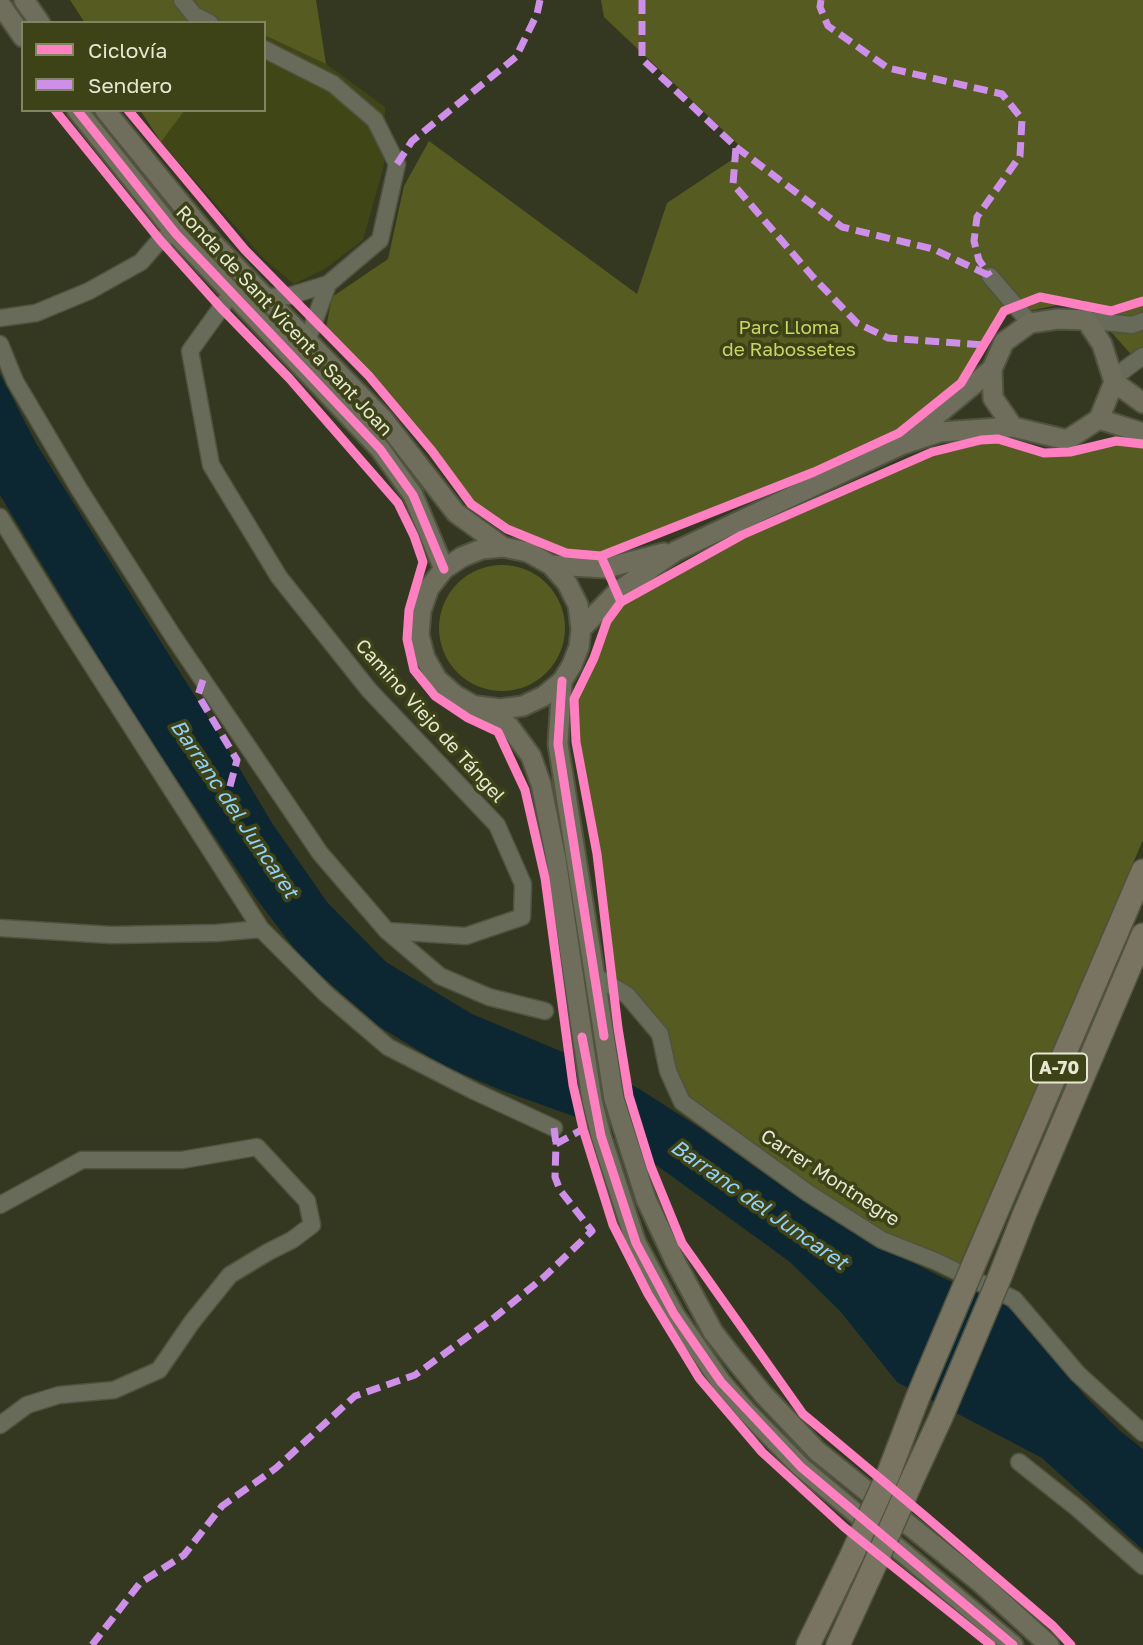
<!DOCTYPE html>
<meta charset="utf-8">
<style>
body{margin:0}
#map{position:relative;width:1143px;height:1645px;overflow:hidden;background:#353821;font-family:"Golos Text",sans-serif}
canvas{display:block}
.legend{position:absolute;left:21px;top:21px;width:245px;height:91px;box-sizing:border-box;background:#3d4217;border:2px solid #808562;margin:0;padding:9px 12px;list-style:none;font-size:21px;color:#e5e9d2}
.legend li{display:flex;align-items:center;gap:14px;height:35px}
.legend b{width:35px;border:2px solid #808562}
</style>
<div id="map">
<canvas width="1143" height="1645"></canvas>
<ul class="legend">
<li><b style="height:9px;background:#ff80c0"></b>Ciclovía</li>
<li><b style="height:9px;background:#ce8fe9"></b>Sendero</li>
</ul>
</div>
<script>
const context = document.querySelector('canvas').getContext('2d');
context.lineJoin = 'round';
function fill(path, color) { context.fillStyle = color; context.fill(path, 'evenodd'); }
const shape = rows => new Path2D(rows.map(r => 'M' + r).join(''));
function strokePath(path, color, width, dash) { context.strokeStyle = color; context.lineWidth = width; context.lineCap = dash ? 'butt' : 'round'; context.setLineDash(dash || []); context.stroke(path); }
function write(font, color, halo, rows, align = 'center') {
  context.font = font + ' "Golos Text",sans-serif'; context.lineWidth = 7; context.setLineDash([]); context.textBaseline = 'middle'; context.strokeStyle = halo; context.fillStyle = color; for (const [text, x, y, turn = 0] of rows) {
    context.save(); context.translate(x, y); context.rotate((+turn || 0) * Math.PI / 180); context.textAlign = isNaN(turn) ? turn : align; if (halo) context.strokeText(text, 0, 0); context.fillText(text, 0, 0); context.restore();
  }
}
const built = shape([
 [264,35,326,64,385,107,384,165,363,240,326,268,294,284,265,260,161,142,185,110,264,110]
]);
const green = shape([
 [70,0,316,0,326,64,264,35,264,23,85,23],
 [601,0,1143,0,1143,368,1083,300,999,317,963,380,899,433,814,472,601,556,566,553,507,529,471,504,432,451,369,376,325,333,332,297,388,259,404,186,429,141,637,294,667,203,745,151,604,17],
 [140,110,185,110,161,142],
 [1003,439,1044,453,1070,452,1116,441,1143,444,1143,840,959,1266,882,1237,682,1102,660,1034,613,986,597,854,576,742,574,699,594,658,607,621,621,602,742,535,935,451,981,440],
 '439 628a63 63 0 1 1 126 0a63 63 0 1 1-126 0Z'
]);
const water = shape([
 [0,374,37,445,222,739,272,823,327,902,386,962,472,1014,601,1068,641,1090,703,1130,789,1191,879,1245,943,1278,1005,1305,1026,1324,1085,1396,1119,1430,1143,1449,1143,1550,1042,1458,897,1382,840,1311,790,1262,659,1167,624,1144,573,1116,503,1091,444,1066,380,1027,303,960,258,901,129,708,0,495]
]);
const minor = shape([
 [182,0,194,15,210,23],
 [264,49,333,84,375,120,397,164,380,240,328,284,289,296,265,297],
 [990,276,1030,323],
 [231,294,190,351,211,465,279,577,369,690,497,825,523,884,522,917,466,936,387,931],
 [0,318,36,313,89,291,141,262,160,240,176,234],
 [1086,320,1132,325,1143,321],
 [307,341,328,284],
 [0,344,15,381,79,489,173,636,320,853,387,931,440,976,489,997,545,1011],
 [1113,378,1143,356],
 [0,517,65,623,261,929,326,994,388,1047,474,1091,554,1128],
 [0,928,111,935,216,933,261,929],
 [595,976,627,995,660,1034,668,1071,682,1102,808,1193,882,1240,935,1261,1014,1299,1078,1374,1143,1433],
 [0,1205,82,1160,182,1160,257,1147,307,1201,312,1225,292,1240,268,1252,230,1275,192,1322,159,1370,114,1390,59,1395,27,1405,0,1425],
 [1019,1462,1077,1508,1143,1566]
]);
const major = shape([
 [24,0,40,23],
 [0,4,23,37],
 [77,110,176,234,380,449,413,495,444,569],
 [105,110,213,243,383,419,456,513,503,547],
 [992,369,993,398,1013,427],
 [1114,382,1143,403],
 [1099,419,1143,433],
 [551,565,606,568,664,553],
 [581,629,617,592,676,551,901,445,940,432,1013,427,1067,440,1099,419,1114,382,1102,344,1086,320,1058,319,1030,323,1004,342,992,369,901,445],
 [562,681,558,744,614,1099,646,1199,676,1263,713,1332,735,1360,763,1394,817,1451,981,1583,1049,1645],
 [477,706,500,709,523,706,544,696,562,681,572,665,579,647,581,629,578,605,567,583,551,565,528,552,503,547,482,549,462,557,444,569,429,588,421,611,419,635,425,658,437,679,455,695,509,726,531,756,541,784,556,859,592,1100,601,1136,636,1243,674,1314,721,1382,747,1412,801,1467,1013,1645]
]);
const highway = shape([
 [974,1264,1143,871],
 [999,1279,1024,1215,1143,935],
 [888,1475,917,1399],
 [911,1482,941,1417],
 [808,1645,851,1557],
 [838,1645,871,1573]
]);
const highwayBridge = shape([
 [917,1399,974,1264],
 [941,1417,999,1279],
 [851,1557,888,1475],
 [871,1573,911,1482]
]);
const quiet = shape([
 [642,0,642,59,736,147,733,184,813,277,857,323,888,338,984,345],
 [821,0,820,7,828,26,888,68,1002,94,1022,119,1020,156,977,217,974,241,979,260,990,276],
 [736,147,842,227,933,249,990,276],
 [397,164,412,141,516,57,537,14,540,0],
 [203,680,198,695,237,760,226,801],
 [554,1128,556,1144],
 [92,1645,140,1583,184,1555,222,1506,276,1468,355,1396,415,1375,495,1317,544,1277,592,1231,560,1190,555,1177,556,1144,583,1129]
]);
const cycleway = shape([
 [55,110,160,240,221,308,289,378,398,503,414,536,423,562,409,610,407,639,414,670,435,696,468,718,498,732,525,790,545,878,573,1085,583,1129,613,1225,648,1294,699,1378,762,1452,844,1527,991,1645],
 [77,110,176,234,380,449,413,495,444,569],
 [128,110,245,250,369,376,432,451,471,504,507,529,566,553,601,556,621,602,607,621,594,658,574,699,576,742,597,854,618,1028,629,1096,651,1167,682,1243,803,1414,926,1517,1053,1626,1071,1645],
 [601,556,814,472,899,433,961,383,1004,311,1040,297,1111,311,1143,301],
 [621,602,742,535,932,452,981,440,998,439,1044,453,1070,452,1116,441,1143,444],
 [562,681,558,744,604,1036],
 [582,1037,601,1136,636,1243,674,1314,721,1382,801,1467,1013,1645]
]);
const shields = [
 [1059,1068,56]
];
const shieldNames = [
 ["A-70",1059,1068]
];
const streetNames = [
 ["Ronda de Sant Vicent a Sant Joan",284,321,47],
 ["Camino Viejo de Tángel",430,721,48],
 ["Carrer Montnegre",830,1178,33]
];
const parkNames = [
 ["Parc Lloma",789,328],
 ["de Rabossetes",789,350]
];
const waterNames = [
 ["Barranc del Juncaret",234,809,56],
 ["Barranc del Juncaret",759,1205,35]
];
fill(built, '#414616');
fill(green, '#555b21');
fill(water, '#0d2732');
strokePath(minor, '#50533f', 19);
strokePath(major, '#50533f', 23);
strokePath(highway, '#50533f', 26);
strokePath(minor, '#696b5a', 16);
strokePath(major, '#6f6d5c', 19);
strokePath(highway, '#797462', 23);
strokePath(highwayBridge, '#50533f', 26, []);
strokePath(highwayBridge, '#797462', 23);
strokePath(quiet, '#ce8fe9', 7, [14, 7]);
strokePath(cycleway, '#ff80c0', 9);
for (const [x, y, w] of shields) { const box = new Path2D(); box.roundRect(x - w / 2, y - 14.5, w, 29, 5); context.fillStyle = '#3d4217'; context.fill(box); strokePath(box, '#e5e9d2', 2); }
write('bold 18px', '#e5e9d2', null, shieldNames);
write('19px', '#e5e9d2', '#3d4217', streetNames);
write('19px', '#c8d666', '#3d4217', parkNames);
write('italic 21px', '#92d0f6', '#3d4217', waterNames);
</script>
